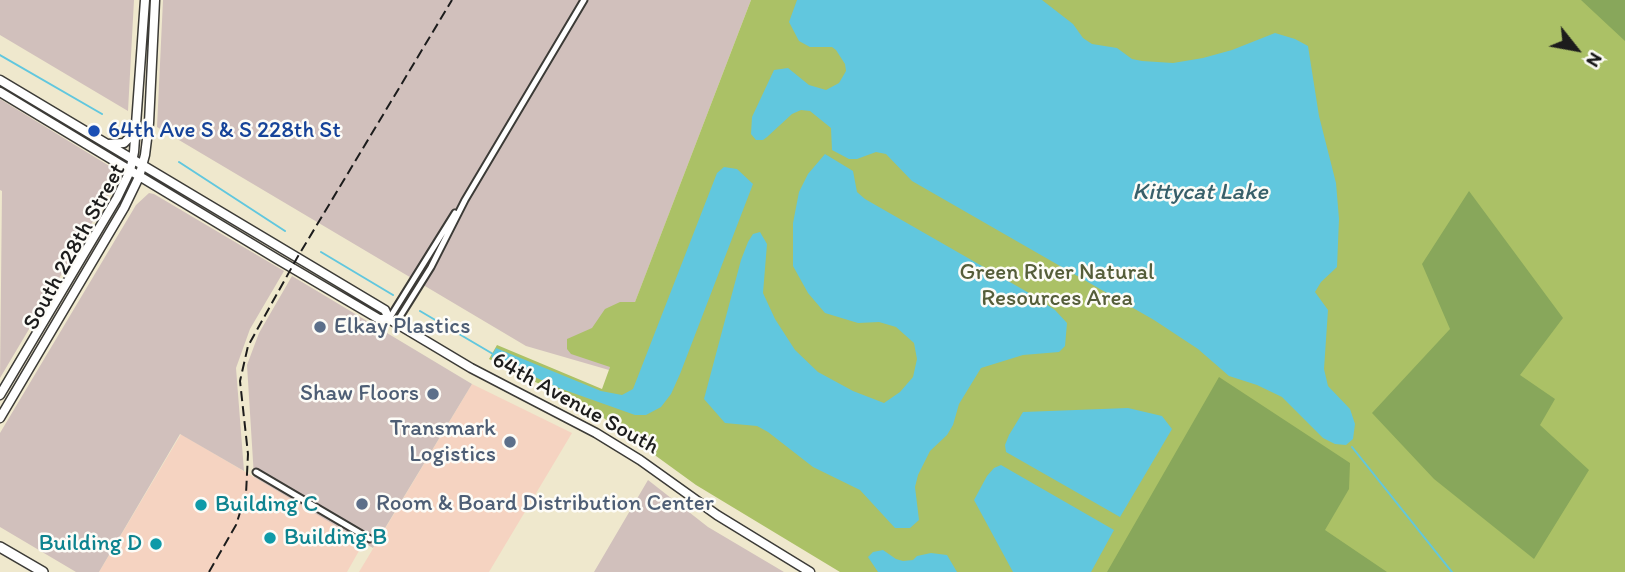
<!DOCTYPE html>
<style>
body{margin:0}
#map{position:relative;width:1625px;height:572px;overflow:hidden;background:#efe8cd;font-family:Itim,sans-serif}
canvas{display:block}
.north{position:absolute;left:1541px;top:14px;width:70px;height:70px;-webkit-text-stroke:5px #fdfcf7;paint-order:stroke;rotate:121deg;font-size:19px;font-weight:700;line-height:28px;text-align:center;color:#1c1c1c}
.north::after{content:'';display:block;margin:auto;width:24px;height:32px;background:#1c1c1c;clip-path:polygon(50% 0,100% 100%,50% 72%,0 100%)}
</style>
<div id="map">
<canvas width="1625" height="572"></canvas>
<div class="north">N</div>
</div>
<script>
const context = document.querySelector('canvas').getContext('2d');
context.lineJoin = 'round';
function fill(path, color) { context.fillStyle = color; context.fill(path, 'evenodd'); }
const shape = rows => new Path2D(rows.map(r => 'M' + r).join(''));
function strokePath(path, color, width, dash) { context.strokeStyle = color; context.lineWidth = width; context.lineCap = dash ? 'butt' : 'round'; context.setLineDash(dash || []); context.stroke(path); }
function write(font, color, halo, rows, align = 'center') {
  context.font = font + ' Itim,sans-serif'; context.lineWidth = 5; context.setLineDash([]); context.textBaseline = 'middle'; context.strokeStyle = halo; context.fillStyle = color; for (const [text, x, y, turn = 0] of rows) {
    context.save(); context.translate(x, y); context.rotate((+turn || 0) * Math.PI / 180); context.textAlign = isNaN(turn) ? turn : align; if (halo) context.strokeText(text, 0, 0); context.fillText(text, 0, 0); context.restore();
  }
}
const built = shape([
 [472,384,572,433,489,572,359,572],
 [181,434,364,542,347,572,99,572]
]);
const industrial = shape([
 [0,0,134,0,128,111,0,35],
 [163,0,751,0,609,370,526,346,157,127],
 [0,99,111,167,114,181,111,191,0,378,2,191,0,190],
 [149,193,154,194,284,271,250,329,236,368,244,471,180,434,99,572,76,572,0,527,0,433,136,205],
 [292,276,472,384,373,548,254,477,247,365,259,333],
 [648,480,708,527,784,572,594,572]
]);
const green = shape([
 [751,0,1625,0,1625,572,840,572,696,485,594,411,489,359,497,345,602,389,610,367,571,354,567,349,567,339,592,328,605,309,620,302,635,302]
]);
const forest = shape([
 [1581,0,1625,0,1625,41],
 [1469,191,1563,318,1520,375,1555,399,1540,425,1589,470,1534,559,1434,479,1372,413,1450,329,1422,264],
 [1219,377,1350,463,1349,489,1325,530,1387,572,1107,572]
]);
const water = shape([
 [797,0,1042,0,1073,24,1083,38,1092,44,1117,48,1132,59,1142,61,1173,63,1203,58,1232,50,1275,33,1295,39,1308,46,1319,116,1336,183,1339,219,1337,267,1321,282,1315,292,1328,310,1324,369,1328,386,1350,409,1355,424,1353,439,1346,445,1335,444,1323,438,1282,397,1257,385,1229,376,1198,349,1154,320,912,181,886,154,876,152,857,159,849,159,832,150,831,128,810,111,801,110,792,114,767,137,763,140,756,140,751,134,752,117,774,70,788,68,809,85,826,90,839,83,846,71,845,64,836,50,832,47,810,47,799,41,789,22],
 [825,154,853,171,857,192,865,199,1029,293,1055,310,1067,323,1065,346,1059,352,1023,355,981,368,959,404,953,425,947,435,930,451,918,475,915,487,919,520,910,528,895,528,860,490,813,467,768,432,757,426,725,423,704,399,741,260,748,242,753,234,760,232,767,244,763,293,775,319,795,350,818,372,853,391,884,403,900,392,913,377,917,359,914,343,896,327,879,322,858,323,825,313,808,293,793,266,793,223,799,192,808,174],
 [724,167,737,169,753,184,680,374,671,394,661,407,646,415,635,415,559,388,491,357,496,348,601,391,622,395,633,389,717,173],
 [1128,408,1162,416,1172,429,1120,517,1006,452,1005,445,1009,435,1023,412],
 [1001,465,1114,530,1091,572,1013,572,974,500,987,476,994,468],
 [883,550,896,559,903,561,913,560,917,556,931,553,947,555,957,572,878,572,868,557,873,552]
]);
const stream = shape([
 [0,55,102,114],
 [179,162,285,231],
 [321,252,393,295],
 [420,311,493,354],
 [1352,447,1452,572]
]);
const street = shape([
 [389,319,455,213],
 [396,323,431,267,465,200,584,0],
 [256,472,370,539]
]);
const secondary = shape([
 [0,80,385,310,389,319],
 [0,92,277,259,379,319,389,319,471,368,596,433,640,460,717,515,810,572],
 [108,144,124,143,135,132],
 [0,395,117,198,130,171,134,152,145,0],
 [0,418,124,208,139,177,145,155,149,123,155,0]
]);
const primary = shape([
 [0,547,43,572]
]);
const rail = shape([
 [209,572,236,525,246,494,248,454,240,381,248,346,297,258,452,0]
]);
const markers = [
 [94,131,7,"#1a4fb4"],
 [320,327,7,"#5c6f8a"],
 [433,394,7,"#5c6f8a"],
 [510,442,7,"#5c6f8a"],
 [362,504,7,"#5c6f8a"],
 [201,505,7,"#0f9aa8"],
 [270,538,7,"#0f9aa8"],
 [156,544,7,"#0f9aa8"]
];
const transitNames = [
 ["64th Ave S & S 228th St",108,131]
];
const streetNames = [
 ["South 228th Street",75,247,-61],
 ["64th Avenue South",575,404,29]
];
const parkNames = [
 ["Green River Natural",1057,273],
 ["Resources Area",1057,299]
];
const serviceNames = [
 ["Elkay Plastics",334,327],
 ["Shaw Floors",419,394,"right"],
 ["Transmark",496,429,"right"],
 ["Logistics",496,455,"right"],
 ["Room & Board Distribution Center",376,504]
];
const cultureNames = [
 ["Building C",215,505],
 ["Building B",284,538],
 ["Building D",142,544,"right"]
];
const waterNames = [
 ["Kittycat Lake",1200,193]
];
fill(built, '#f5d3c1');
fill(industrial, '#d1c0bc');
fill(green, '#abc166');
fill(forest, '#88a75b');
fill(water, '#61c7de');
strokePath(stream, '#61c7de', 2);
strokePath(street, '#3c3b37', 9);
strokePath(secondary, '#3c3b37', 11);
strokePath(primary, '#3c3b37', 12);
strokePath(street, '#fff', 5);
strokePath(secondary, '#fff', 8);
strokePath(primary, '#fff', 9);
strokePath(rail, '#1c1c1c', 2, [10, 5]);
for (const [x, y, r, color] of markers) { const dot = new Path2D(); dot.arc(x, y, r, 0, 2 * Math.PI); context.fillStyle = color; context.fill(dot); strokePath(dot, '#fdfcf7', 2.5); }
write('23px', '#164399', '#fdfcf7', transitNames, 'left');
write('23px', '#1c1c1c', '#fdfcf7', streetNames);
write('23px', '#555e3a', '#fdfcf7', parkNames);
write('23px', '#4e5e75', '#fdfcf7', serviceNames, 'left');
write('23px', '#0d838f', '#fdfcf7', cultureNames, 'left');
write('italic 24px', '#38606a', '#fdfcf7', waterNames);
</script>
